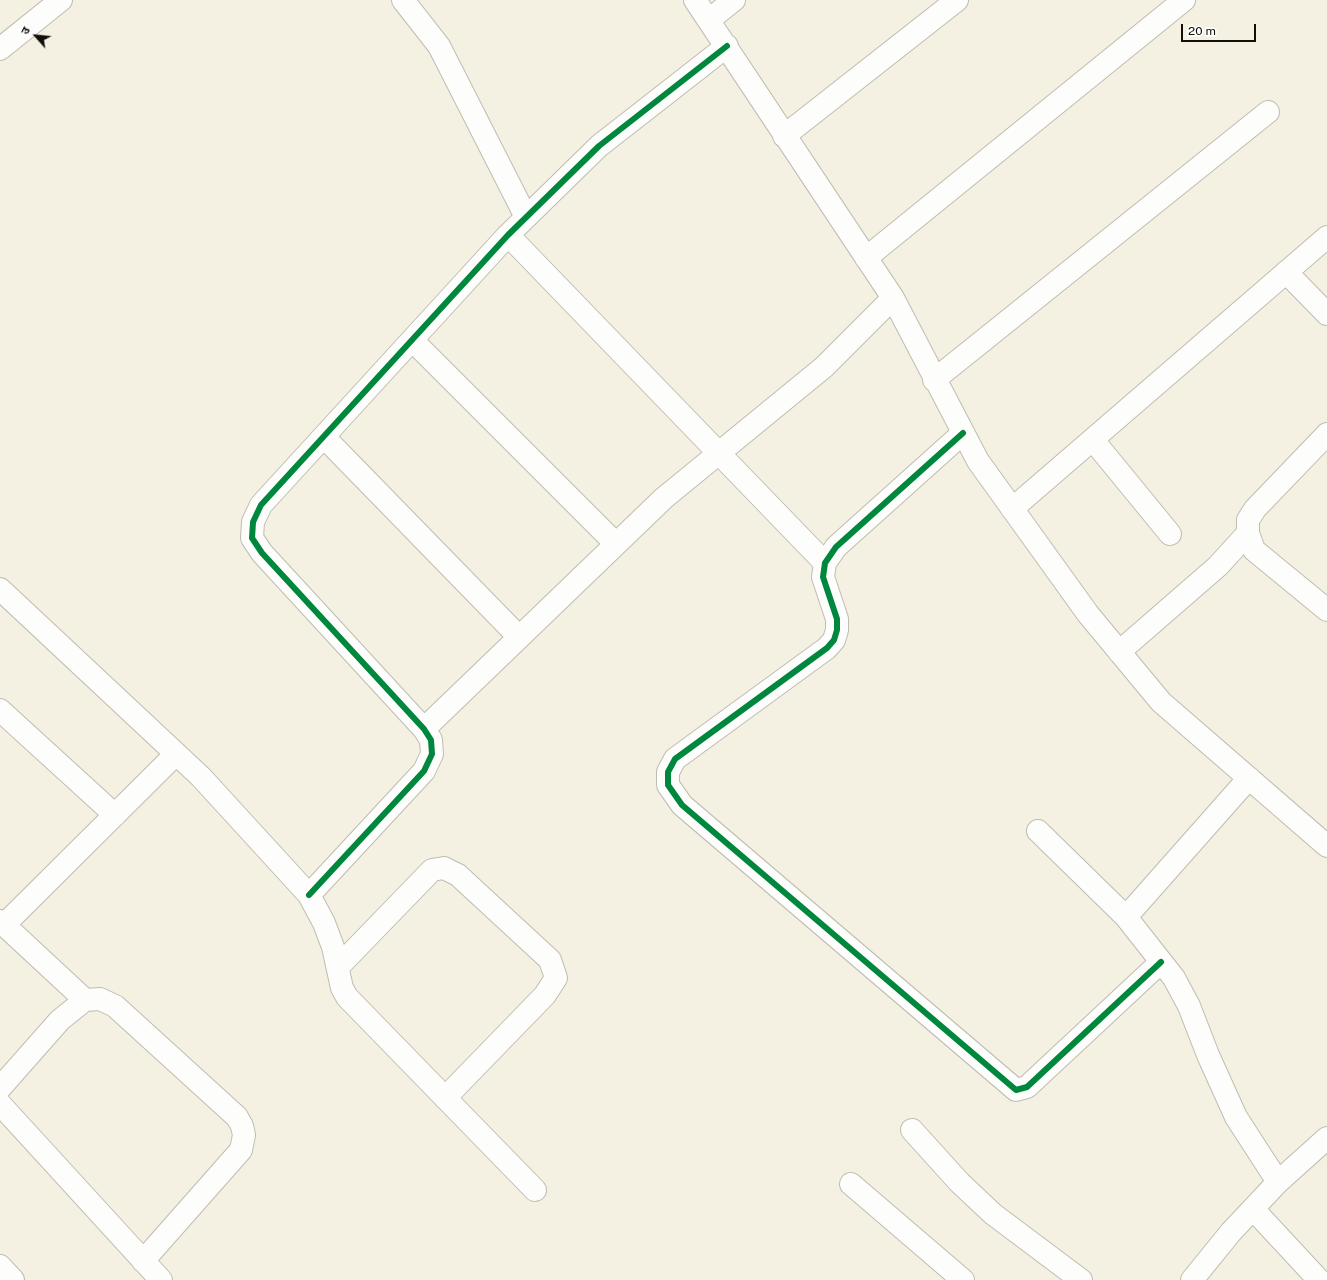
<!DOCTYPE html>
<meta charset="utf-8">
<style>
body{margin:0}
#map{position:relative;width:1327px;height:1280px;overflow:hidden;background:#f4f0e2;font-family:"Public Sans","Noto Sans Devanagari",sans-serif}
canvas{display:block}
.north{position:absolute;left:16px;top:16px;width:40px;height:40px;-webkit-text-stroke:3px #fff;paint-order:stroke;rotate:297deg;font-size:11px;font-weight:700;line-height:16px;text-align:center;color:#110f07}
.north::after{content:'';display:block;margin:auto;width:14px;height:18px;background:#110f07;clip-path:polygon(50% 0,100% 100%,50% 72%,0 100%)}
.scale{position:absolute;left:1181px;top:24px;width:75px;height:18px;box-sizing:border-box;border:2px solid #110f07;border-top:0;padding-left:5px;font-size:12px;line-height:14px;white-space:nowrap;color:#110f07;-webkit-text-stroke:3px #fff;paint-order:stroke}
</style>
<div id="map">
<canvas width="1327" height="1280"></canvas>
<div class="north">उ</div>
<div class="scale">20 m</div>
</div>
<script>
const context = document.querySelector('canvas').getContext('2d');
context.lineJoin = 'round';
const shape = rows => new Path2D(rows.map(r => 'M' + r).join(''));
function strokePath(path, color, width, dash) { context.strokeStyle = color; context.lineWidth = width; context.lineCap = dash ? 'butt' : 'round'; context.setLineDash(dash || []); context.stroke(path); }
const minor = shape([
 [403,0,439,46,526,217],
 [695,0,893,298,978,461,1088,614,1161,702,1327,846],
 [709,20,734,0],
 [0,49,61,0],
 [784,136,957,0],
 [508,235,825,563],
 [866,258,1184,0],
 [1286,272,1327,314],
 [412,340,616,544],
 [934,380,1268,112],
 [963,433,836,547,825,563,823,577,837,619,837,630,834,640,827,648,675,759,668,772,668,785,682,805,1016,1090,1027,1087,1161,962],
 [1327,434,1255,509,1248,520,1248,533,1254,550,1327,610],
 [324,437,519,637],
 [1093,440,1170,534],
 [1012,509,1327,237],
 [0,589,201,777,309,895,324,923,333,947,342,988,347,997,535,1190],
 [1119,652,1218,566,1248,533],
 [0,710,115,815],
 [424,729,664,498,824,367,893,298],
 [1038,831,1126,917,1174,978,1189,1006,1208,1055,1236,1117,1278,1182],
 [309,895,424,771,432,754,431,740,424,729,262,553,252,538,253,522,261,505,508,235,599,146,727,46],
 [1126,917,1249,778],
 [0,921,85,1000],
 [4,925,176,754],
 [338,967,432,870,444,868,458,875,550,960,556,978,545,995,445,1098],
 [0,1088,60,1020,85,1000,100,999,115,1006,237,1117,242,1126,244,1135,241,1150,143,1261],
 [0,1104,161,1280],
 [912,1130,960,1183,993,1214,1081,1280],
 [851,1184,963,1280],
 [1253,1209,1319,1280],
 [0,1266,13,1280],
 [1192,1280,1231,1232,1278,1182,1327,1138]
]);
const cycleway = shape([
 [963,433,836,547,825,563,823,577,837,619,837,630,834,640,827,648,675,759,668,772,668,785,682,805,1016,1090,1027,1087,1161,962],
 [309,895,424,771,432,754,431,740,424,729,262,553,252,538,253,522,261,505,508,235,599,146,727,46]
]);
strokePath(minor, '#bfbcb1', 24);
strokePath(minor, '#fdfdfb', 22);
strokePath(cycleway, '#00873e', 6);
</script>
